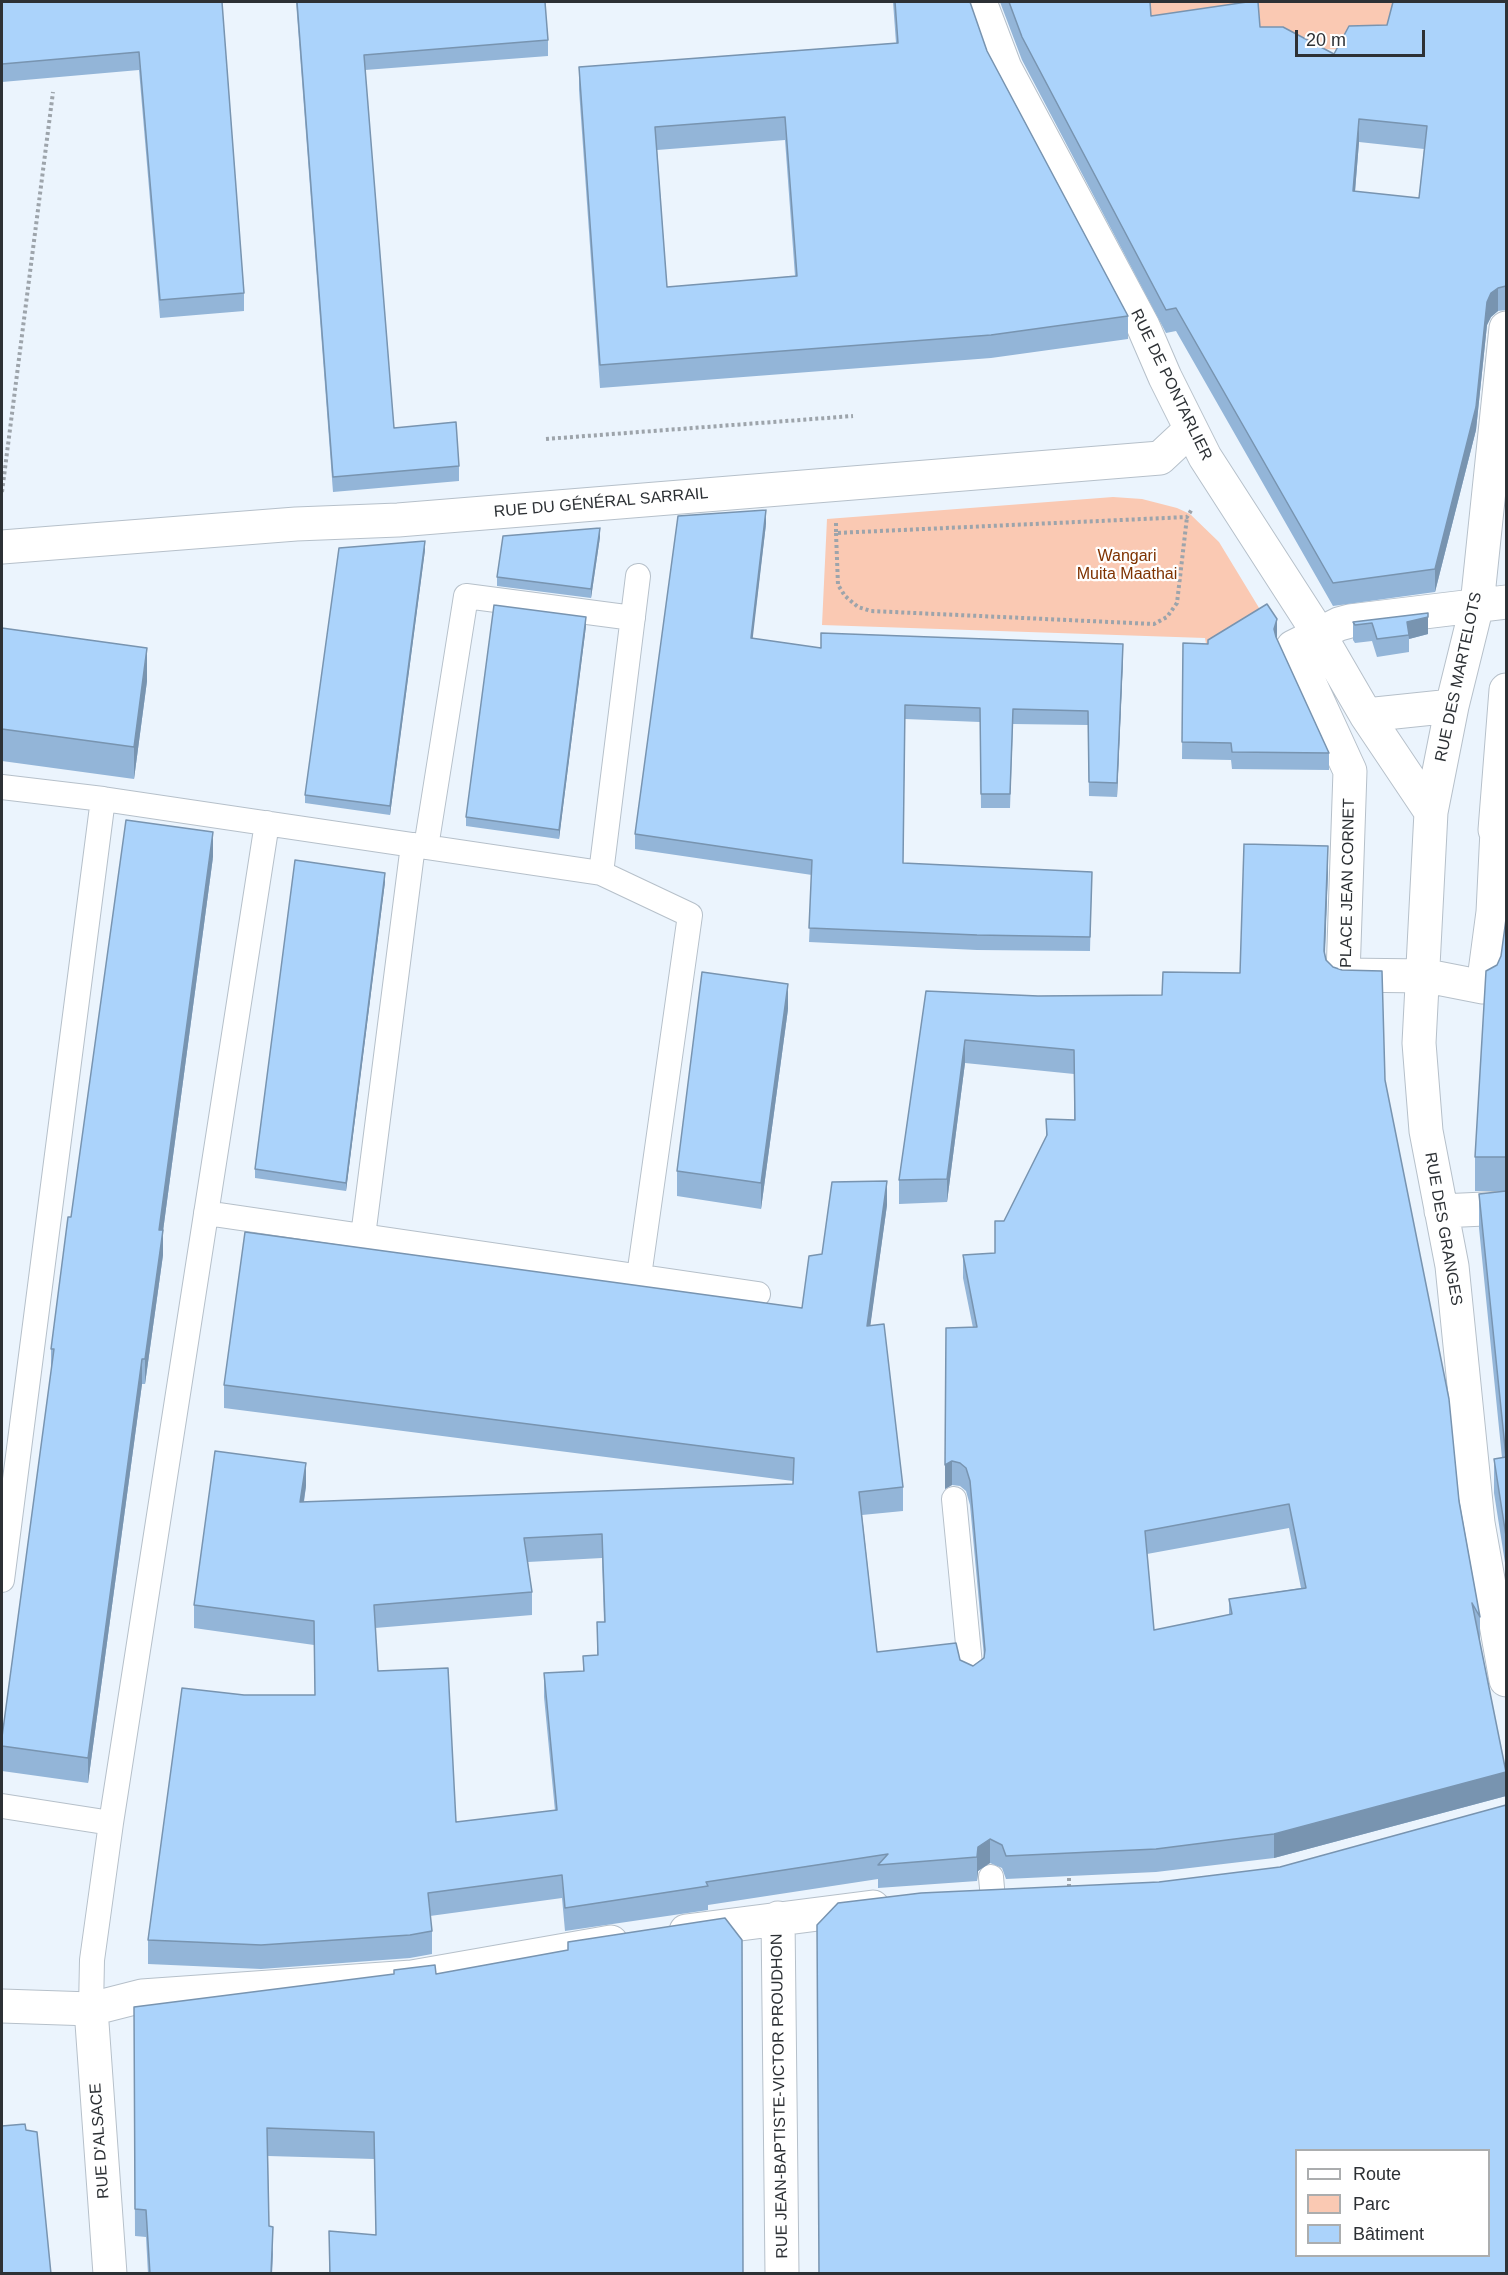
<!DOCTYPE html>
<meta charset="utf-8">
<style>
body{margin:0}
#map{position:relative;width:1508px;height:2275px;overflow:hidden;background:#ebf4fd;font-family:Arial,sans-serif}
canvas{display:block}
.frame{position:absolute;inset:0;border:3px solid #2d3135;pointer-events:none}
.legend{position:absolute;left:1295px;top:2149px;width:195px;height:108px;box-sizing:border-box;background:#fff;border:2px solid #abadae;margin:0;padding:8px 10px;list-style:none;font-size:18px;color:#2d3135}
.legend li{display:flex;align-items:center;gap:12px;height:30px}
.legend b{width:30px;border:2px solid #abadae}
.scale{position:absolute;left:1295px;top:30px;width:130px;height:27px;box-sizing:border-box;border:3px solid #2d3135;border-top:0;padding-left:8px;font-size:18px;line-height:21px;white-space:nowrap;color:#2d3135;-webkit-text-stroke:4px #fff;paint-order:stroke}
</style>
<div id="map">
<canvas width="1508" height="2275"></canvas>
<div class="frame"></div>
<ul class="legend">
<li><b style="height:8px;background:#fff"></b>Route</li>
<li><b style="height:16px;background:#fac9b3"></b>Parc</li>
<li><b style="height:16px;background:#abd3fb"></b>Bâtiment</li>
</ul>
<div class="scale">20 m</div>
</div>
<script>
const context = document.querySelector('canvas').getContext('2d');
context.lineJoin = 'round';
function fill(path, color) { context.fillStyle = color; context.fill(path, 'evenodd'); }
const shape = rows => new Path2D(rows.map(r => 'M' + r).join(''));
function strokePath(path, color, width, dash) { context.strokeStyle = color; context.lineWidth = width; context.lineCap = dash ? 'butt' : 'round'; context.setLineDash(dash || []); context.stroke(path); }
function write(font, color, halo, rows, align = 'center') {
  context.font = font + ' Arial,sans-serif'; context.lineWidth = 4.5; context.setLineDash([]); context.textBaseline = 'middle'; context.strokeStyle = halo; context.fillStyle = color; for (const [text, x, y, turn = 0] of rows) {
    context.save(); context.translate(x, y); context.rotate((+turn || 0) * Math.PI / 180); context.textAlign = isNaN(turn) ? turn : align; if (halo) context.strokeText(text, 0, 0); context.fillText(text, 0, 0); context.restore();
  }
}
const green = shape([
 [1147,2,1400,2,1395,32,1351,49,1260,50,1154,61],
 [1113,497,1142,499,1177,508,1190,514,1219,542,1267,621,1207,649,1205,638,822,625,827,519]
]);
const path = shape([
 [546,439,853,416],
 [2,492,53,92],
 [836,523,836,533,1187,517,1192,509],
 [836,533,838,585,845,596,858,607,871,611,1154,624,1167,617,1177,603,1187,517],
 [1069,1872,1069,1889]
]);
const service = shape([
 [2,787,103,799,2,1580],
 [103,799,601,873,638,576],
 [426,847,466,596,633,618],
 [601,873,690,915,639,1276],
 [206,1213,758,1294],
 [363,1236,413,845],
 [954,1499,971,1675],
 [2,1806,111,1823,92,1960,91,2009],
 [111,1823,267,823],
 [991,1877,993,1899]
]);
const minor = shape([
 [980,2,1005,68,1143,326,1165,377,1205,457,1319,634,1366,715,1431,812],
 [1506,328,1477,605,1452,706,1431,812,1419,1043,1426,1131,1452,1266,1478,1523,1506,1680],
 [2,547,296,524,398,520,1160,458,1190,430],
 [1506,602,1350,621,1339,624,1293,647,1350,771,1343,975,1427,976,1483,987,1493,912,1497,830,1495,830,1506,690],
 [1366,715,1452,706],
 [1441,1211,1506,1208],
 [778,1918,782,2274],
 [686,1931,873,1907],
 [2,2006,91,2009,142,1996,412,1977,611,1942],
 [91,2009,110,2274]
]);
const wall = shape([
 [2,2,222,2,244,293,244,311,160,318,139,70,2,82],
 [296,2,545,2,548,40,548,56,365,70,394,428,459,466,459,481,333,492],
 [893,2,970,2,987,51,1128,316,1128,339,991,358,600,388,579,90,579,67,896,43],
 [785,140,795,276,667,287,657,150],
 [1000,2,1150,2,1151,16,1260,27,1334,54,1387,25,1506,2,1506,310,1498,311,1491,317,1487,325,1476,430,1435,592,1333,606,1176,331,1166,333,1022,60],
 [1359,142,1424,149,1419,198,1355,192],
 [766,524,752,639,821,648,1123,658,1117,797,1089,796,1088,725,1013,724,1010,808,981,808,980,722,905,719,903,863,1092,872,1090,951,977,950,809,942,812,875,635,849,635,834],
 [600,537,591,598,497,586,497,577],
 [425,550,390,815,305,803,305,795],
 [1428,613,1428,634,1409,639,1409,652,1377,657,1372,641,1355,643,1353,640,1353,622],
 [586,626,559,839,466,826,466,817],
 [2,628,147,681,134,779,2,761],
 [1277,637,1277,639,1329,753,1329,770,1232,769,1231,760,1182,759,1183,643,1208,644],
 [213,857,163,1231,163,1255,145,1384,142,1384,88,1783,2,1771,2,1737,51,1373,51,1349,71,1217],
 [1328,870,1325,954,1326,960,1385,1080,1480,1617,1480,1640,1479,1639,1506,1796,1274,1858,1156,1872,1006,1879,1002,1868,990,1863,978,1871,977,1881,878,1888,878,1879,708,1905,708,1910,565,1931,562,1898,430,1916,432,1931,432,1954,410,1958,261,1969,148,1964,148,1940,244,1695,315,1695,314,1645,194,1628,194,1605,306,1486,304,1502,793,1484,793,1481,224,1408,224,1385,802,1308,822,1254,887,1205,870,1326,903,1487,903,1511,862,1515,877,1652,960,1660,973,1666,984,1657,970,1505,966,1491,960,1486,952,1485,945,1489,973,1328,963,1278,963,1255,995,1253,1004,1221,1046,1138,1046,1119,1074,1120,1074,1074,965,1063,947,1202,899,1204,899,1180,926,991,1038,996,1162,995,1240,973],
 [1289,1528,1301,1588,1229,1599,1229,1615,1154,1630,1147,1554],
 [602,1558,604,1622,597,1622,597,1655,583,1656,583,1671,544,1673,544,1697,555,1811,456,1822,378,1671,375,1628,532,1615,532,1592,528,1562],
 [385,882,346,1191,255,1178,255,1169],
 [1506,919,1506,1191,1475,1191,1475,1157,1497,965,1501,956],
 [788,1009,761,1209,677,1196,677,1171],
 [1506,1191,1506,1569,1494,1493,1494,1459,1502,1458,1479,1228,1479,1194],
 [568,1942,743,2274,329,2274,329,2231,376,2235,374,2159,268,2156,269,2226,273,2254,272,2274,148,2274,146,2237,135,2236,134,2007,436,1974,568,1950]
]);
const shadedWall = shape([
 [1359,119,1359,142,1353,215,1353,191],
 [1498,288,1498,311,1491,317,1487,325,1476,430,1435,592,1435,569,1487,302,1491,293],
 [766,510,766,524,751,653,751,638],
 [600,528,600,537,591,598,591,589],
 [425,541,425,550,390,815,390,806],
 [586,617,586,626,559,839,559,830],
 [1428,617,1428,634,1409,639,1407,622],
 [1277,619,1277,637,1274,646,1274,629],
 [1123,644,1123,658,1117,797,1117,783],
 [147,648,147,681,134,779,134,747],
 [213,832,213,857,163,1231,163,1255,145,1384,145,1359,159,1230],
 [1328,846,1328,870,1324,974,1324,951],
 [385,873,385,882,346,1191,346,1183],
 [788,984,788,1009,761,1209,761,1183],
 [965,1040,965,1063,947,1202,947,1179],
 [887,1181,887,1205,867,1350,867,1326],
 [142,1359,142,1384,88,1783,88,1758],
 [952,1461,952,1485,945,1489,945,1465],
 [306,1463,306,1486,300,1526,300,1502],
 [1506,1772,1506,1796,1274,1858,1274,1834],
 [990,1839,990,1863,978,1871,977,1881,977,1857,978,1847],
 [273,2227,272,2274,271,2274]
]);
const building = shape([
 [2,2,222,2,244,293,160,300,139,52,2,64,2,2],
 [297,2,545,2,548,40,364,55,394,428,456,422,459,466,333,477,297,2],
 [895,2,970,2,987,51,1128,316,991,335,600,365,579,67,898,43,895,2],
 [785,117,797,276,667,287,655,127,785,117],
 [1009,2,1150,2,1151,16,1247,2,1258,2,1260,27,1283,27,1334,54,1349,26,1387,25,1393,2,1506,2,1506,286,1498,288,1491,293,1487,302,1476,407,1435,569,1333,583,1176,308,1166,310,1022,37,1009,2],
 [1359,119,1427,126,1419,198,1353,191,1359,119],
 [766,510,751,638,821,648,821,633,1123,644,1117,783,1089,782,1088,711,1013,709,1010,794,981,794,980,708,905,705,903,863,1092,872,1090,937,977,935,809,928,812,860,635,834,678,516,766,510],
 [600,528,591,589,497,577,503,536,600,528],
 [425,541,390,806,305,795,339,548,425,541],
 [1267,604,1277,619,1274,629,1276,637,1329,753,1232,752,1231,743,1182,742,1183,643,1208,644,1208,640,1267,604],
 [494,605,586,617,559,830,466,817,494,605],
 [1428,613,1428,617,1407,622,1409,635,1377,639,1372,623,1355,625,1353,622,1428,613],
 [2,628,147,648,134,747,2,729,2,628],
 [126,820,213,832,159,1230,163,1230,145,1359,142,1359,88,1758,2,1746,2,1737,54,1349,51,1349,68,1217,71,1217,126,820],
 [1244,844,1328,846,1324,951,1326,960,1333,967,1342,970,1382,971,1385,1080,1449,1399,1459,1501,1480,1617,1472,1603,1506,1772,1274,1834,1156,1849,1006,1856,1002,1845,990,1839,978,1847,977,1857,878,1865,888,1854,706,1882,708,1886,565,1908,562,1875,428,1893,432,1931,410,1935,261,1945,148,1940,182,1688,244,1695,315,1695,314,1621,194,1605,215,1451,306,1463,300,1502,793,1484,794,1458,224,1385,245,1232,802,1308,809,1256,822,1254,832,1182,887,1181,867,1326,884,1324,903,1487,859,1492,877,1652,956,1643,960,1660,973,1666,984,1658,985,1650,970,1481,966,1468,960,1463,952,1461,945,1465,946,1328,977,1327,963,1255,995,1253,995,1221,1004,1221,1047,1135,1046,1119,1075,1120,1074,1050,965,1040,947,1179,899,1180,926,991,1038,996,1162,995,1163,972,1240,973,1244,844],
 [1289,1504,1306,1588,1229,1599,1232,1614,1154,1630,1145,1531,1289,1504],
 [602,1534,605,1622,597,1622,598,1655,583,1656,584,1671,544,1673,557,1810,456,1822,448,1668,378,1671,374,1605,532,1592,524,1538,602,1534],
 [295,860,385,873,346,1183,255,1169,295,860],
 [1506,919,1506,1157,1475,1157,1486,971,1497,965,1501,956,1506,919],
 [702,972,788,984,761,1183,677,1171,702,972],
 [1506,1191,1506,1536,1494,1459,1506,1457,1479,1194,1506,1191],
 [1506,1805,1506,2274,819,2274,817,1925,838,1903,921,1893,1159,1882,1280,1867,1506,1805],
 [1296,2151,1488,2151,1488,2256,1296,2256,1296,2151],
 [725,1918,742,1940,743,2274,330,2274,329,2231,376,2235,374,2132,267,2128,269,2226,273,2227,271,2274,150,2274,146,2210,135,2209,134,2007,394,1974,394,1970,435,1965,436,1974,568,1950,568,1942,725,1918],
 [25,2124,26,2130,37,2132,51,2274,2,2274,2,2126,25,2124]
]);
const streetNames = [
 ["RUE DE PONTARLIER",1171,385,64],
 ["RUE DU GÉNÉRAL SARRAIL",601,503,-5],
 ["RUE DES MARTELOTS",1459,677,-78],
 ["PLACE JEAN CORNET",1348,883,-89],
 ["RUE DES GRANGES",1443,1229,80],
 ["RUE JEAN-BAPTISTE-VICTOR PROUDHON",780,2096,-91],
 ["RUE D'ALSACE",100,2141,-94]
];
const parkNames = [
 ["Wangari",1127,557],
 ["Muita Maathai",1127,575]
];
fill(green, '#fac9b3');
strokePath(service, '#b6c0ca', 26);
strokePath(minor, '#b6c0ca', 35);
strokePath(path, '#9da4ab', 4, [3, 3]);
strokePath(service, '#fff', 24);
strokePath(minor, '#fff', 33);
fill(wall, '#93b5d8');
fill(shadedWall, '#7894b0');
fill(building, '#abd3fb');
strokePath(building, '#7894b0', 1.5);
write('16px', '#2d3135', '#fff', streetNames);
write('16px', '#7e3200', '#fff', parkNames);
</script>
